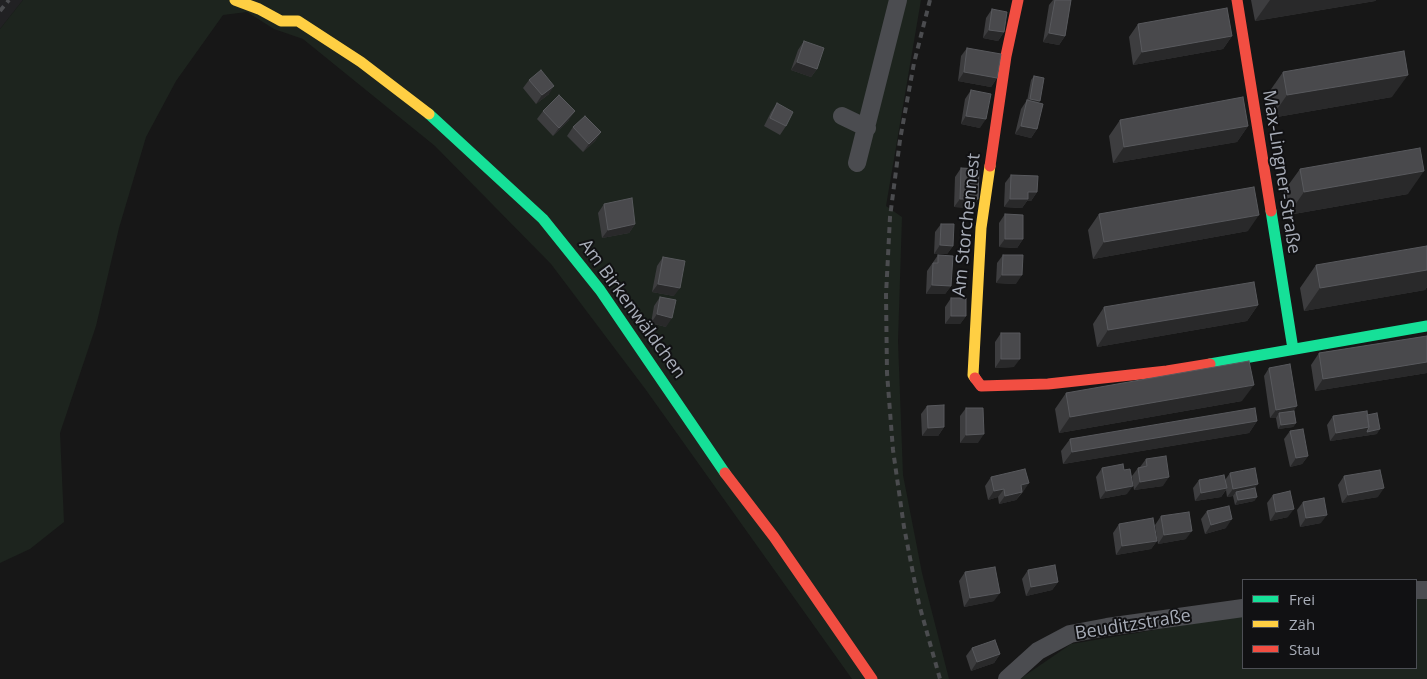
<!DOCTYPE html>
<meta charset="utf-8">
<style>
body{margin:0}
#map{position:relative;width:1427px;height:679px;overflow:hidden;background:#171717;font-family:"Open Sans",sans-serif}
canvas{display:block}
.legend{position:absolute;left:1242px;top:579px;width:175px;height:90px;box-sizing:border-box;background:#111113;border:1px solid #4d4f55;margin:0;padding:6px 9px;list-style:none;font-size:15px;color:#a8adb8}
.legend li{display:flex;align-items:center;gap:10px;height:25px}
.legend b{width:25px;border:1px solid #4d4f55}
</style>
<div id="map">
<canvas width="1427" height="679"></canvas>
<ul class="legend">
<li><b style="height:6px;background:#16e098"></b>Frei</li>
<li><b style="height:6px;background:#ffcf43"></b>Zäh</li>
<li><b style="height:6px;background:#f24e42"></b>Stau</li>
</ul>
</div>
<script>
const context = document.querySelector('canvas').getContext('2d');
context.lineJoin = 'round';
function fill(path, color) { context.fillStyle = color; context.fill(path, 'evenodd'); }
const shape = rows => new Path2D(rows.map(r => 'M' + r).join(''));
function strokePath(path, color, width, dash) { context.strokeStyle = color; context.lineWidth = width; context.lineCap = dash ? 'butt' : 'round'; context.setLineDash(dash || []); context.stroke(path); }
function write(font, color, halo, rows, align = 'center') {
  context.font = font + ' "Open Sans",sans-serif'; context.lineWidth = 4; context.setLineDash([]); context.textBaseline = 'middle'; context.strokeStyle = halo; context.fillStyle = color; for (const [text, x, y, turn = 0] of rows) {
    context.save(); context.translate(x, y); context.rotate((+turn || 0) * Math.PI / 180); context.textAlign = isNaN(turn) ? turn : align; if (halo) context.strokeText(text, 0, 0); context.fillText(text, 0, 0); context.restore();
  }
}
const built = shape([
 [0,0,23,0,0,29]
]);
const green = shape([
 [23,0,921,0,886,206,902,217,898,341,903,475,922,573,949,679,852,679,646,390,551,264,435,146,303,39,274,29,247,12,223,15,176,81,146,137,119,228,96,326,60,433,64,522,30,549,0,563,0,29],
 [1416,596,1427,597,1427,679,1020,679,1071,644,1243,615,1243,668,1416,668]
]);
const street = shape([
 [842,116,867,128],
 [857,163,898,0],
 [1416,590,1427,590],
 [1007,679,1038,651,1070,634,1107,627,1243,608]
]);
const fast = shape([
 [429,114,543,219,600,290,725,473],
 [1271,211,1293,349],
 [1210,364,1427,326]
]);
const slow = shape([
 [235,0,259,9,281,21,298,21,361,62,429,114],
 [975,378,973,375,981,228,990,166]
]);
const jam = shape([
 [1237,0,1271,211],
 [990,166,1006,56,1018,0],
 [975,378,981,386,1048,384,1167,371,1210,364],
 [725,473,774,537,872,679]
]);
const rail = shape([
 [930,0,914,63,900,140,890,217,886,295,887,373,893,450,904,527,919,604,940,679],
 [0,11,9,0]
]);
const wall = shape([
 [1053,0,1071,0,1065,36,1059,45,1043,42,1049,5],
 [1251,0,1376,0,1375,1,1255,21],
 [992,9,1004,32,998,41,983,38,986,18],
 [1138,24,1232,36,1223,49,1133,65,1129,37],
 [804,41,817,69,811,77,791,70,798,50],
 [967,48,997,78,991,87,958,81,961,56],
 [1283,72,1392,97,1271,118,1267,95],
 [1034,76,1038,103,1037,129,1031,138,1015,134,1021,109,1027,100,1027,101,1031,80],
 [529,80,549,94,536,104,523,88],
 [971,90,980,128,961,124,965,99],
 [777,103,786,126,780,135,764,126,771,112],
 [543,111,569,120,553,136,537,119],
 [1120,120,1248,126,1237,142,1113,163,1109,136],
 [573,127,601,132,595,141,583,152,567,136],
 [961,168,978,199,972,208,954,207,955,177],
 [1300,169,1408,194,1288,215,1284,191],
 [1011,175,1037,192,1031,201,1027,201,1022,208,1004,207,1005,183],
 [604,204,635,224,629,233,602,238,598,213],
 [1005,214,1023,239,1017,248,999,247,999,223],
 [1099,214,1248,231,1093,259,1088,230],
 [941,224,953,246,947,254,934,254,935,232],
 [938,255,951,286,945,294,926,294,927,271],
 [1003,255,1016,284,996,283,997,263],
 [663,257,674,296,652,292,657,266],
 [1316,265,1427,270,1427,287,1425,290,1304,311,1300,288],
 [660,297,666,327,651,323,654,306],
 [951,298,966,316,960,324,945,324,945,307],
 [1258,305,1247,321,1097,347,1093,324,1104,307],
 [1001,333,1014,367,995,368,995,342],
 [1427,336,1427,373,1315,391,1311,365,1319,353],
 [1269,368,1294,411,1296,423,1293,427,1278,429,1276,418,1270,418,1264,376],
 [1066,393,1242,401,1059,433,1055,409],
 [927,406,944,427,938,436,922,436,921,414],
 [966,408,978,443,960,443,960,416],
 [1367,415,1377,434,1330,441,1327,425,1333,416],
 [1257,421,1249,433,1063,464,1061,451,1070,439],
 [1290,431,1308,456,1302,464,1290,467,1284,439],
 [1146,459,1163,486,1134,490,1132,476,1138,468,1140,467],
 [1102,468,1127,494,1100,499,1096,477],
 [1230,473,1255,488,1257,497,1254,501,1235,505,1233,496,1227,497,1226,490,1221,497,1195,501,1193,488,1199,480,1225,480],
 [1344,476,1378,497,1342,503,1338,485],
 [991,477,1023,492,1016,500,999,504,998,497,988,500,985,486],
 [1273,495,1288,517,1270,521,1267,503],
 [1303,502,1321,523,1300,527,1297,510],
 [1207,511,1226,528,1205,534,1201,519],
 [1161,516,1186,539,1158,544,1155,525],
 [1119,524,1157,541,1151,549,1116,555,1113,533],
 [1028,570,1058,582,1052,590,1026,596,1022,579],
 [965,572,994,601,964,607,959,581],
 [972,648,1000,654,994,663,971,671,966,656]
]);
const shadedWall = shape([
 [1270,0,1376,0,1375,1,1255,21],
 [989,30,1004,32,998,41,983,38],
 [1049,33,1065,36,1059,45,1043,42],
 [1232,36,1223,49,1133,65,1142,52],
 [797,62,817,69,811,77,791,70],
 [964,72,997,78,991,87,958,81],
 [1408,75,1392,97,1271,118,1287,95],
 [554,86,549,94,536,104,542,95],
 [1030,99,1040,101,1037,105,1027,103],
 [575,111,569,120,553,136,559,128],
 [966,116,986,119,980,128,961,124],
 [1021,126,1037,129,1031,138,1015,134],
 [1248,126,1237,142,1113,163,1124,147],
 [601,132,595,141,583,152,589,144],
 [1424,171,1408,194,1288,215,1304,192],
 [1028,192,1037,192,1031,201,1027,201,1022,208,1004,207,1010,199],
 [960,199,978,199,972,208,954,207],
 [1259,215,1248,231,1093,259,1104,242],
 [635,224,629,233,602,238,608,230],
 [1005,239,1023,239,1017,248,999,247],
 [940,245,953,246,947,254,934,254],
 [1427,270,1427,287,1425,290,1304,311,1320,288],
 [1002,275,1022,275,1016,284,996,283],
 [658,284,680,288,674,296,652,292],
 [932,285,951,286,945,294,926,294],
 [1258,305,1247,321,1097,347,1108,330],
 [657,314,672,318,666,327,651,323],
 [951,316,966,316,960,324,945,324],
 [1001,359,1020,359,1014,367,995,368],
 [1427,362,1427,373,1315,391,1323,379],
 [1254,385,1242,401,1059,433,1070,417],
 [1297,406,1291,415,1279,413,1276,418,1270,418,1276,410],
 [1257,421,1249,433,1063,464,1072,452],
 [1296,423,1293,427,1278,429,1281,425],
 [944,427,938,436,922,436,928,428],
 [1369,427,1380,429,1377,434,1330,441,1336,433],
 [984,434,978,443,960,443,966,435],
 [1308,456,1302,464,1290,467,1296,458],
 [1169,477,1163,486,1134,490,1140,482],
 [1029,483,1023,492,1015,494,1021,485],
 [1258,484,1252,492,1236,492,1233,496,1227,497,1233,489],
 [1133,486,1127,494,1100,499,1106,491],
 [1227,488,1221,497,1195,501,1201,493],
 [1384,488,1378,497,1342,503,1348,495],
 [1004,489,998,497,988,500,994,491],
 [1022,492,1016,500,999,504,1005,496],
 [1257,497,1254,501,1235,505,1238,500],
 [1294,509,1288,517,1270,521,1276,512],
 [1327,515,1321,523,1300,527,1306,518],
 [1232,519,1226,528,1205,534,1211,525],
 [1192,531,1186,539,1158,544,1164,535],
 [1157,541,1151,549,1116,555,1122,546],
 [1058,582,1052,590,1026,596,1031,587],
 [1000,593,994,601,964,607,970,598],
 [1000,654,994,663,971,671,977,662]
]);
const building = shape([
 [1055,0,1071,0,1065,36,1049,33,1055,0],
 [1227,8,1232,36,1142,52,1138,24,1227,8],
 [992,9,1007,12,1004,32,989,30,992,9],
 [804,41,824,48,817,69,797,62,804,41],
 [967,48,1001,54,997,78,964,72,967,48],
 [1404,51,1408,75,1287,95,1283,72,1404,51],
 [541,70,554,86,542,95,529,80,541,70],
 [1034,76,1044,78,1040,101,1030,99,1034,76],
 [971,90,991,94,986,119,966,116,971,90],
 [559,95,575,111,559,128,543,111,559,95],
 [1243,97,1248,126,1124,147,1120,120,1243,97],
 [1027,100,1043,104,1037,129,1021,126,1027,100],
 [777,103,793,112,786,126,770,118,777,103],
 [585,116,601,132,589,144,573,127,585,116],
 [1420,148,1424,171,1304,192,1300,169,1420,148],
 [961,168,979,169,978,199,960,199,961,168],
 [1011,175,1038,176,1037,192,1028,192,1028,199,1010,199,1011,175],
 [1254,187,1259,215,1104,242,1099,214,1254,187],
 [632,198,635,224,608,230,604,204,632,198],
 [1005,214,1023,215,1023,239,1005,239,1005,214],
 [941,224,954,224,953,246,940,245,941,224],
 [1427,246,1427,270,1320,288,1316,265,1427,246],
 [938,255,953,256,951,286,932,285,933,263,938,263,938,255],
 [1003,255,1023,255,1022,275,1002,275,1003,255],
 [663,257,685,261,680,288,658,284,663,257],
 [1254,282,1258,305,1108,330,1104,307,1254,282],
 [660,297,676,300,672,318,657,314,660,297],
 [951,298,966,298,966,316,951,316,951,298],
 [1001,333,1020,333,1020,359,1001,359,1001,333],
 [1427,336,1427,362,1323,379,1319,353,1427,336],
 [1249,361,1254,385,1070,417,1066,393,1249,361],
 [1290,364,1297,406,1276,410,1269,368,1290,364],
 [944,405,944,427,928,428,927,406,944,405],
 [966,408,983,408,984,434,966,435,966,408],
 [1255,408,1257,421,1072,452,1070,439,1255,408],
 [1294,411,1296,423,1281,425,1279,413,1294,411],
 [1367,411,1369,427,1336,433,1333,416,1367,411],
 [1377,413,1380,429,1367,432,1369,427,1367,415,1377,413],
 [1303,429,1308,456,1296,458,1290,431,1303,429],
 [1166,456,1169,477,1140,482,1138,468,1147,466,1146,459,1166,456],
 [1123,464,1124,470,1130,469,1133,486,1106,491,1102,468,1123,464],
 [1255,468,1258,484,1233,489,1230,473,1255,468],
 [1025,469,1029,483,1021,485,1022,492,1005,496,1004,489,994,491,991,477,1025,469],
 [1380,470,1384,488,1348,495,1344,476,1380,470],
 [1224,475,1227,488,1201,493,1199,480,1224,475],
 [1255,488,1257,497,1238,500,1236,492,1255,488],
 [1290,491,1294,509,1276,512,1273,495,1290,491],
 [1324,498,1327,515,1306,518,1303,502,1324,498],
 [1229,506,1232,519,1211,525,1207,511,1229,506],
 [1189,512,1192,531,1164,535,1161,516,1189,512],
 [1153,518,1157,541,1122,546,1119,524,1153,518],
 [1055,565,1058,582,1031,587,1028,570,1055,565],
 [995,567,1000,593,970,598,965,572,995,567],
 [995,640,1000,654,977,662,972,648,995,640]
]);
const streetNames = [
 ["Max-Lingner-Straße",1281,172,81],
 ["Am Storchennest",967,225,-84],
 ["Am Birkenwäldchen",632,309,54],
 ["Beuditzstraße",1133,625,-9]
];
fill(built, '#212123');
fill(green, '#1d241e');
strokePath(street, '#4b4c50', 18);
strokePath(fast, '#16e098', 11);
strokePath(slow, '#ffcf43', 11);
strokePath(jam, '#f24e42', 11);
strokePath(rail, '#4b4c4f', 4, [6, 5]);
fill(wall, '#3d3d3f');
fill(shadedWall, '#29292a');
fill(building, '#49494c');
strokePath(building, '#58595d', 1);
write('18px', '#a8adb8', '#111113', streetNames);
</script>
